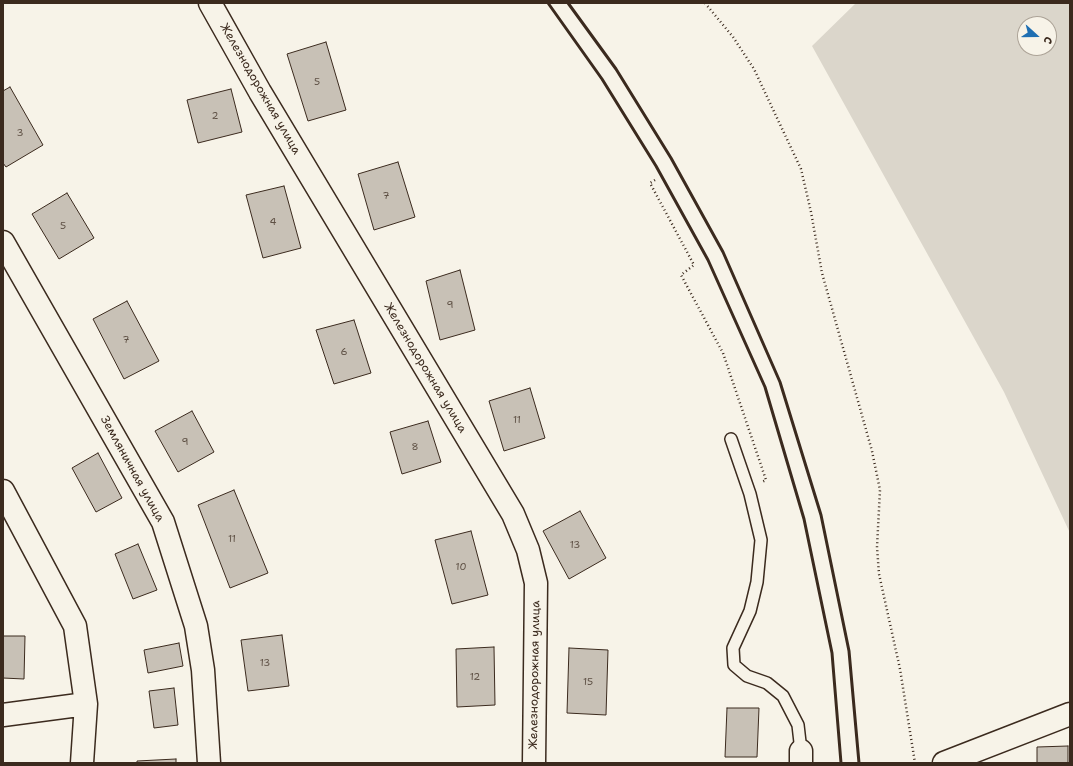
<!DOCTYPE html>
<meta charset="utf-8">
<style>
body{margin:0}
#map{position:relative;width:1073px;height:766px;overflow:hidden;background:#f7f3e8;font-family:"Shantell Sans",sans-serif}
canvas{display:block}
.frame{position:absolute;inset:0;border:4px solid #3b2a1e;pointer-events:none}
.north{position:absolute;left:1017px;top:16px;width:40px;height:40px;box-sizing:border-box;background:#f7f3e8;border:1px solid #aca397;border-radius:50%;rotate:111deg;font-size:11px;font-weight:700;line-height:16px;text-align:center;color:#3b2a1e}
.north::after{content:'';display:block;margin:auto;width:14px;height:18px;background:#1f6fb2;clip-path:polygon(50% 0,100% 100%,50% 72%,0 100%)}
</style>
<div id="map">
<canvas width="1073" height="766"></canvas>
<div class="frame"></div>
<div class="north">С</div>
</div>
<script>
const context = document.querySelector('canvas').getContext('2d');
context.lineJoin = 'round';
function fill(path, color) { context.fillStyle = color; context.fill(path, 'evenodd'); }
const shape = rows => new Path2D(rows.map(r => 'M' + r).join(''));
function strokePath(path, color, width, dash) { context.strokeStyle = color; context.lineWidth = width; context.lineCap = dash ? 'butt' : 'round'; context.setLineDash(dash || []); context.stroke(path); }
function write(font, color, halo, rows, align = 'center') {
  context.font = font + ' "Shantell Sans",sans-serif'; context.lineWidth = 3; context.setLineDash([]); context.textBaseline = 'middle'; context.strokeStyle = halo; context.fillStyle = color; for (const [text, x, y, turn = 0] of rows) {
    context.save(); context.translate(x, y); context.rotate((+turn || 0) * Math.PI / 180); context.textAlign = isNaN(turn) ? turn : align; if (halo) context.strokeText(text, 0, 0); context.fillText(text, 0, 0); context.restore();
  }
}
const green = shape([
 [856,3,1070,3,1070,533,1004,392,812,46],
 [1025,24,1049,24,1049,48,1025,48]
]);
const building = shape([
 [326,42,346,110,308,121,287,54,326,42],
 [10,87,43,145,6,167,3,163,3,91,10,87],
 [231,89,242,132,198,143,187,100,231,89],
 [398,162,415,217,374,230,358,174,398,162],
 [284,186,301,248,263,258,246,195,284,186],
 [67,193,94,238,59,259,32,214,67,193],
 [460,270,475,330,440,340,426,281,460,270],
 [127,301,159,361,124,379,93,319,127,301],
 [354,320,371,373,334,384,316,330,354,320],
 [530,388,545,438,504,451,489,401,530,388],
 [192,411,214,452,178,472,155,431,192,411],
 [428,421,441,462,402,474,390,432,428,421],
 [98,453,122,498,96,512,72,468,98,453],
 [234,490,268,573,230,588,198,505,234,490],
 [580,511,606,558,569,579,543,531,580,511],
 [471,531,488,595,452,604,435,540,471,531],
 [138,544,157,590,133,599,115,554,138,544],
 [282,635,289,686,248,691,241,640,282,635],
 [3,636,25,636,24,679,3,678,3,636],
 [179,643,183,666,148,673,144,650,179,643],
 [494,647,495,705,457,707,456,649,494,647],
 [569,648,608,650,606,715,567,713,569,648],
 [174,688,178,725,154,728,149,691,174,688],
 [727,708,759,708,757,757,725,757,727,708],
 [1068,746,1068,763,1037,763,1037,747,1068,746],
 [176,759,176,763,137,763,137,761,176,759]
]);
const path = shape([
 [705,3,733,37,754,69,801,169,811,212,822,273,872,451,880,490,877,547,879,574,900,669,915,763],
 [655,180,650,183,694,265,681,275,723,353,766,480,762,482]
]);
const service = shape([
 [731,439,750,494,761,540,757,582,750,611,733,648,734,665,747,676,767,683,783,696,798,725,801,751]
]);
const minor = shape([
 [210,3,260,92,513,514,528,550,536,583,534,763],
 [3,242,163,522,196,626,203,670,209,763],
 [3,491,75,626,86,704,82,763],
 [3,715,86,704],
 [801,751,801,763],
 [944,763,1070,714]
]);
const rail = shape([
 [548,3,602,79,656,166,708,260,765,387,804,519,832,653,841,763],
 [568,3,616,69,671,158,723,252,780,382,821,515,849,651,859,763]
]);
const numberNames = [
 ["5",317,82],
 ["2",215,116],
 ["3",20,133],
 ["7",386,196],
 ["4",273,222],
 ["5",63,226],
 ["9",450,305],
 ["7",126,340],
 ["6",344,352],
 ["11",517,420],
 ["9",185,442],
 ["8",415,447],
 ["11",232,539],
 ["13",575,545],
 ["10",461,567],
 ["13",265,663],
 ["12",475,677],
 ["15",588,682]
];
const streetNames = [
 ["Железнодорожная улица",260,89,60],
 ["Железнодорожная улица",425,368,59],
 ["Земляничная улица",132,469,61],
 ["Железнодорожная улица",535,675,-89]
];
fill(green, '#dbd6cb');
fill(building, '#c8c1b6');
strokePath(building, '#3b2a1e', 1);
strokePath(service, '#3b2a1e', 14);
strokePath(minor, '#3b2a1e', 25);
strokePath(path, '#3b2a1e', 2.5, [1, 3]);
strokePath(service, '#f7f3e8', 11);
strokePath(minor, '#f7f3e8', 22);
strokePath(rail, '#3b2a1e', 3);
write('10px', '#5e5044', null, numberNames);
write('12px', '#3b2a1e', '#f7f3e8', streetNames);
</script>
